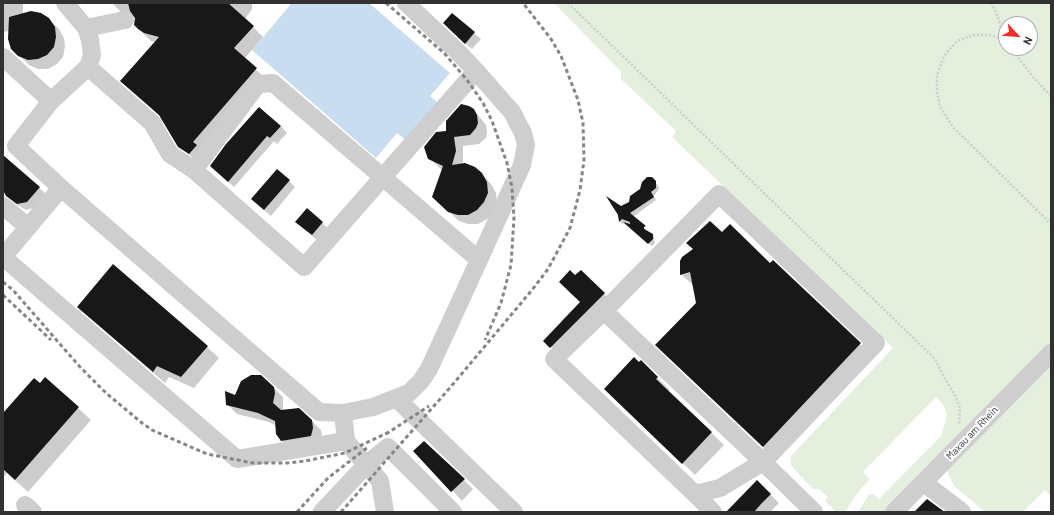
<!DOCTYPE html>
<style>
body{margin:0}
#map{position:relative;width:1054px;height:515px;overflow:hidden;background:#fff;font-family:Barlow,sans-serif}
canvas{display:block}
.frame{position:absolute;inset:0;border:4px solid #313131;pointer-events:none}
.north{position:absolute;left:998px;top:16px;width:40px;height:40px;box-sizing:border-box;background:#fff;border:1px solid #adadad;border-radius:50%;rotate:116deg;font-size:11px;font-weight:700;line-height:16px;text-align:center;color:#313131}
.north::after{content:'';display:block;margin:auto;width:14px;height:18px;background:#f42c26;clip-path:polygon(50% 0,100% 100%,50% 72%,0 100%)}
</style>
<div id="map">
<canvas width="1054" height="515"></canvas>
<div class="frame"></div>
<div class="north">N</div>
</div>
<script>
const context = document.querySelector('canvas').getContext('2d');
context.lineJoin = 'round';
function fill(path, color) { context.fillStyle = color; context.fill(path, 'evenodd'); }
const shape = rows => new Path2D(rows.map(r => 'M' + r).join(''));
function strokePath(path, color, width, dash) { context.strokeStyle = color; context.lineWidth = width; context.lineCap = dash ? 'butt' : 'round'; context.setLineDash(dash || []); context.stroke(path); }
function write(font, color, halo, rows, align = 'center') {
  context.font = font + ' Barlow,sans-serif'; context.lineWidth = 4; context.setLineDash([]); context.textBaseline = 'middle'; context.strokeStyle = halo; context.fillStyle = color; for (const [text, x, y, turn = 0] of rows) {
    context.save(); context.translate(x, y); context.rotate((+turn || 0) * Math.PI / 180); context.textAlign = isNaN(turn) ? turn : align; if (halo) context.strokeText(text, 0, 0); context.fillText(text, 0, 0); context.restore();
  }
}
const green = shape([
 [554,3,1051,4,1051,344,988,406,887,512,858,512,869,494,873,494,879,499,941,436,947,415,943,404,936,397,863,472,870,479,859,491,845,512,836,512,825,501,828,497,819,489,813,489,794,469,791,465,791,456,893,348,672,137,676,131,621,79,621,72],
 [1006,24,1030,24,1030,48,1006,48],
 [1051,364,1051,496,1045,490,1023,512,985,512,954,486,947,471]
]);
const water = shape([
 [292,3,369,3,450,73,430,96,440,105,408,142,397,133,376,158,252,50]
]);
const shadow = shape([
 [3,3,23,3,23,14,49,19,59,29,64,38,65,47,63,57,57,64,48,69,38,69,29,65,12,48,9,31,3,32],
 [112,3,252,4,252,9,245,19,263,37,244,59,266,79,200,164,179,146,162,118,122,81,155,42,151,41,135,25,136,17,130,18,124,15],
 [452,14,481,39,472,49,450,30],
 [474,110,486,125,487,133,486,138,479,144,463,146,463,164,482,174,491,184,496,193,497,202,494,212,487,219,478,224,468,224,459,221,443,206,442,170,429,158,447,131],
 [281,126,287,133,277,144,274,141,234,187,211,166],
 [3,156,46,194,33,208,26,210,14,203,7,193,3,192],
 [651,179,658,185,659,189,654,196,656,200,633,217,654,237,655,243,652,246,624,223,622,224,620,221,621,207,630,203],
 [289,181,295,187,271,216,252,199],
 [322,223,329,229,318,241,303,228],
 [722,234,770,264,773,261,872,356,775,458,669,357,697,303,694,286,681,274],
 [581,271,612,302,559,355,545,341,582,302,575,276],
 [78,307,207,347,219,358,194,388,169,377,165,383],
 [641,362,670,390,668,391,724,445,695,475,618,401],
 [273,387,283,397,283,411,311,420,321,430,322,436,320,445,292,450,282,440,277,426,269,422,237,414,227,404,235,396],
 [78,408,91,420,28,492,7,473,5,476,3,474,3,415],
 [415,451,464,480,473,489,462,501],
 [757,481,779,503,770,512,727,512]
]);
const building = shape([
 [128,3,228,3,254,26,234,48,257,68,193,142,197,145,189,154,178,147,159,115,120,81,159,37,144,33,138,29,134,25,135,18,130,11],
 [31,11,41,13,49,18,55,27,56,37,54,47,47,55,38,59,28,60,18,56,11,49,8,39,9,17],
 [452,13,475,32,465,44,443,23],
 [461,104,469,106,474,109,477,115,478,123,476,128,470,135,454,137,456,151,452,165,465,163,475,167,482,173,487,182,488,193,484,202,477,210,468,215,458,215,448,212,432,197,443,166,428,159,424,147,436,132,446,131,446,121],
 [259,107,281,126,270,138,267,136,228,182,210,166,226,144],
 [3,155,40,187,27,202,17,204,6,196,3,190],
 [277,169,290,180,264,210,251,199],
 [647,177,652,177,656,181,656,188,651,192,654,197,630,213,646,226,644,227,644,229,653,234,653,239,648,244,623,222,630,224,630,222,622,219,619,222,618,215,606,196,621,206,629,202,630,196,640,189,642,182],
 [307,208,323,222,312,235,295,222],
 [710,221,722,232,730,224,770,263,773,260,861,343,763,447,655,345,696,303,690,272,680,275,680,261,682,257,693,249,686,243],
 [113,264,208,346,181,377,157,366,153,372,77,307],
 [570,270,575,275,581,270,605,293,550,348,543,341,580,302,559,282],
 [634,357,639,362,641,360,658,377,656,379,712,432,682,464,604,389],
 [251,375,261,375,274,387,275,393,273,403,281,410,299,408,312,420,313,428,311,436,281,441,276,434,275,421,258,413,226,405,225,391,235,395,241,381],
 [45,377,79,407,15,480,3,469,3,413,34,378,40,383],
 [424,441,465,479,451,492,413,451],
 [757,480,771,494,761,504,754,512,726,512],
 [927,499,942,510,944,512,914,512]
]);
const path = shape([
 [568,3,935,359,945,379,954,393,960,408,959,424],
 [991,3,996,12,1005,40],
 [1006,41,991,35,974,35,957,41,944,56,937,75,937,92,940,107,953,127,1051,224],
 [1011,48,1034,78,1051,96]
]);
const minor = shape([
 [406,3,458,52,476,71],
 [86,28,125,20],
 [3,57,51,101,16,146,61,188,3,257],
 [88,67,152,123,170,154,194,170,255,88,260,84,273,83,479,260,429,369,421,381,409,393,373,407,343,413,346,441],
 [51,101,88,67,92,55,90,40,86,28,65,3],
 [194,170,304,267,476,71,512,112,523,133,526,145,522,165,479,260],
 [61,188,319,412,343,413],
 [3,206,28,227],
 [3,257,237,459,346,441,380,481,385,512],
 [604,311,554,359,695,494,720,488,763,462,876,343,719,194,604,311,763,462,814,512],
 [396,398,514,512],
 [924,483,962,512],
 [695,494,713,512],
 [25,505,33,512],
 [322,512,366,465,388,447,453,512],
 [894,512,1051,353]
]);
const rail = shape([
 [386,3,444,53,467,80,483,103,492,121,507,163,512,188,514,218,511,265,501,303,485,340],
 [3,282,13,290,80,367,106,393,142,423,152,430,207,454,253,463,287,463,305,461,345,453,389,432],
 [3,295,51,340],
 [386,434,429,406],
 [297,512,328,478,368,447],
 [341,512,454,383,532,290,548,269,570,228,580,190,584,160,583,123,578,100,561,56,551,39,523,3]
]);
const streetNames = [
 ["Maxau am Rhein",972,433,-46]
];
fill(green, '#e5efde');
fill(water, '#c9ddf0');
fill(shadow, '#0003');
fill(building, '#181818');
strokePath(path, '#cecece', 2.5, [2, 2]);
strokePath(minor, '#cecece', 18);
strokePath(rail, '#868686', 3, [4, 3]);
write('10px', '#313131', '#fff', streetNames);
</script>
